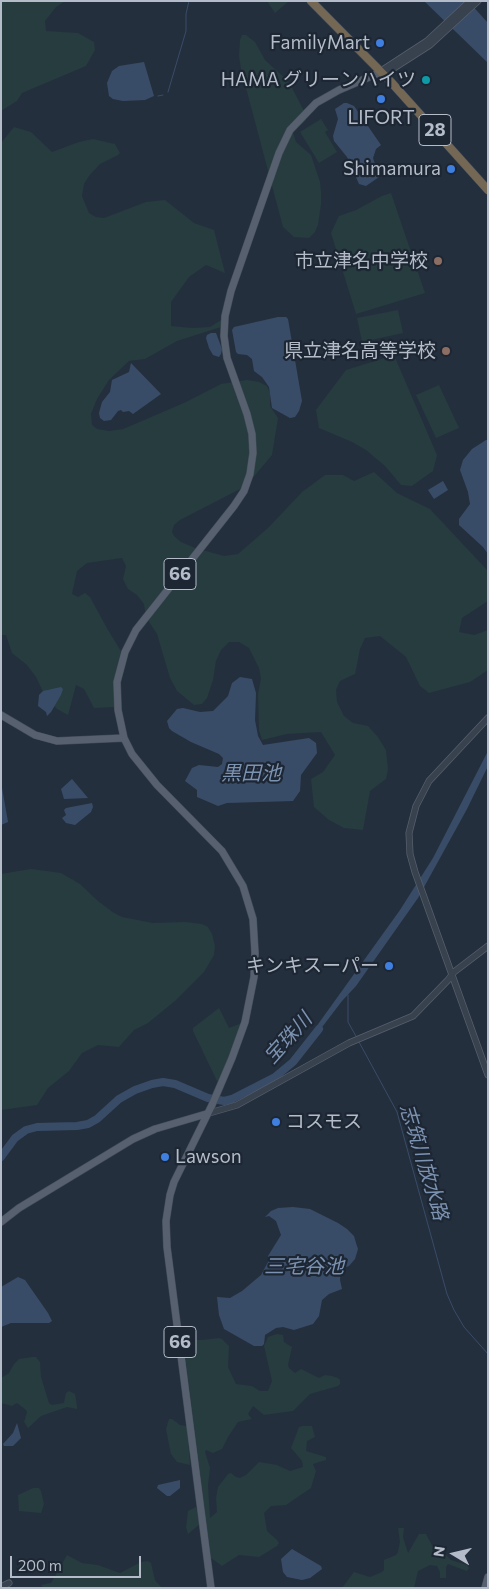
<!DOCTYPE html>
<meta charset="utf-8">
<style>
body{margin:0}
#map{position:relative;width:489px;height:1589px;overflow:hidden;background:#242f3e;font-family:Commissioner,sans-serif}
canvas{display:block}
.frame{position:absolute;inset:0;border:2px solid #b4bcc9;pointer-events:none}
.north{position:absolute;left:429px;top:1529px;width:50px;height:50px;-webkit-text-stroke:4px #1d2633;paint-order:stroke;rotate:279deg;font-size:14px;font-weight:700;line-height:20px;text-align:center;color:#b4bcc9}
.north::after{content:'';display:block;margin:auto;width:18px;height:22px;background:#b4bcc9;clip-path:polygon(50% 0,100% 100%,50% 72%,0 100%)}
.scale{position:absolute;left:10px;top:1556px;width:131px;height:22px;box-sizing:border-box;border:2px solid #b4bcc9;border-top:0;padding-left:6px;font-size:15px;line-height:18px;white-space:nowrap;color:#b4bcc9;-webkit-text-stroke:4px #1d2633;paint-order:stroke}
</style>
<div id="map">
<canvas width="489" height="1589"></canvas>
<div class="frame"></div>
<div class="north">N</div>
<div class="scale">200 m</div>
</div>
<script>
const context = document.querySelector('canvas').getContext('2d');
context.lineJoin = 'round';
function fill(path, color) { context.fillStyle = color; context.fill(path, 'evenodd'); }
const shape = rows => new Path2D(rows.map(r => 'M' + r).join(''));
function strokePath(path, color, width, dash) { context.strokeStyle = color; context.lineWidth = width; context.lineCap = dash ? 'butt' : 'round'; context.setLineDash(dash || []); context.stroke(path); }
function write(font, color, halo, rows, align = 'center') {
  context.font = font + ' Commissioner,"Noto Sans JP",sans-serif'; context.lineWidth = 4.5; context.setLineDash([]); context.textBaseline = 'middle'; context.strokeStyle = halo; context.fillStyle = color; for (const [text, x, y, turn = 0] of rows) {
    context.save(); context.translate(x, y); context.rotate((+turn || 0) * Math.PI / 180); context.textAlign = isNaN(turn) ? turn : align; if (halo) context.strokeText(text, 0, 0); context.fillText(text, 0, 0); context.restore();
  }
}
const green = shape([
 [1,1,65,1,56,7,45,21,46,31,78,33,94,42,95,50,86,66,22,93,17,101,1,111],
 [267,1,289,1,275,13],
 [242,35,246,35,255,42,265,60,289,82,303,109,306,120,293,133,296,142,311,155,320,182,321,192,321,204,318,225,315,232,309,238,294,237,283,227,241,69,239,56,240,40],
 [321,119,328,130,325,132,337,152,319,163,300,132],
 [14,127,31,132,52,152,79,142,93,139,115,144,120,153,118,155,100,164,89,176,84,184,82,196,89,213,96,217,104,218,146,202,165,200,194,223,214,230,225,273,206,265,189,277,171,302,171,326,192,328,210,327,221,320,221,327,177,341,145,359,129,361,109,380,97,399,91,414,92,425,97,429,109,431,123,429,142,421,186,402,221,384,247,380,259,382,267,386,270,393,270,406,278,418,272,455,246,486,180,520,174,525,172,532,174,536,181,542,195,548,224,556,238,554,268,528,302,492,325,475,343,475,354,481,374,472,397,493,430,509,488,571,488,601,462,618,459,632,474,635,488,630,488,670,470,682,429,693,420,686,406,657,380,636,365,638,360,649,355,674,340,681,336,690,337,702,344,716,353,723,368,726,378,737,386,750,388,769,386,779,370,791,363,830,344,828,329,820,314,807,311,779,323,772,335,755,321,732,287,734,262,740,259,730,258,694,261,679,259,668,249,648,239,642,229,642,221,650,216,661,213,680,207,698,202,704,194,705,177,691,170,678,157,634,146,617,144,604,137,595,128,589,123,579,126,566,122,558,87,563,77,571,72,594,78,597,85,593,90,597,108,630,121,651,114,681,114,707,94,708,84,689,76,685,68,715,57,709,45,696,36,677,27,665,12,653,6,635,1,635,1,143],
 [391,193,425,293,356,314,331,233,339,216,356,210,382,196],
 [398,310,403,333,362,342,357,318],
 [394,355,437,455,433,471,412,486,401,485,385,466,366,450,352,442,319,428,316,410,346,370],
 [439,385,459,428,436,438,416,395],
 [31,869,61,873,80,884,98,901,114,913,122,917,153,923,185,922,202,924,208,927,212,934,215,946,214,955,204,972,175,1001,148,1023,134,1030,119,1047,98,1045,82,1053,69,1071,48,1088,37,1105,1,1110,1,874],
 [219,1008,229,1028,242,1023,236,1043,219,1080,217,1081,193,1031,193,1028],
 [277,1334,283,1335,284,1342,292,1347,288,1365,289,1368,295,1373,301,1369,319,1378,325,1375,332,1376,338,1378,340,1380,340,1384,338,1386,310,1394,293,1411,264,1415,253,1406,248,1414,252,1419,238,1422,228,1437,222,1449,213,1453,206,1450,205,1452,210,1468,208,1485,210,1518,217,1512,216,1498,218,1487,228,1474,231,1473,236,1477,240,1478,246,1475,259,1462,277,1465,290,1471,303,1467,302,1461,291,1448,299,1427,302,1426,312,1426,315,1437,307,1441,306,1451,326,1457,326,1460,313,1464,316,1471,311,1488,286,1505,271,1506,264,1513,267,1531,277,1540,279,1543,277,1546,259,1557,239,1555,222,1566,211,1558,184,1346,192,1340,202,1340,219,1338,222,1339,229,1346,228,1367,236,1384,252,1386,260,1391,268,1391,272,1381,264,1346,268,1337],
 [32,1357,36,1357,40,1362,41,1377,49,1403,52,1405,64,1403,66,1393,69,1391,75,1394,77,1406,77,1409,67,1407,41,1416,28,1428,24,1422,27,1412,26,1410,17,1403,12,1406,1,1403,1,1378,9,1373,14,1364,19,1359],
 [169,1419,172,1419,180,1425,187,1426,190,1465,177,1462,171,1454,166,1429],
 [33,1488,39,1488,41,1491,44,1504,41,1513,19,1511,18,1495],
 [196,1507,200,1524,188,1534,186,1527,188,1511],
 [398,1528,404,1528,403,1537,408,1553,419,1534,426,1534,434,1549,444,1553,451,1560,467,1565,469,1568,467,1571,464,1570,448,1564,446,1567,446,1578,440,1578,440,1572,437,1566,430,1565,418,1571,414,1588,342,1588,354,1572,370,1577,382,1572,384,1570,384,1560,396,1555,398,1552,400,1542],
 [67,1555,82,1563,98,1565,120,1573,141,1562,148,1561,151,1563,155,1580,162,1588,44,1588,41,1585,51,1583]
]);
const water = shape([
 [424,1,468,1,488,23,488,63],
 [144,62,154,96,145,100,123,101,113,99,109,96,107,83,112,71,119,66],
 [344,103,347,103,354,106,381,145,376,149,373,158,379,177,366,186,359,184,347,157,334,141,333,136,338,119,335,109],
 [278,317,286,317,288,319,302,401,299,411,295,417,290,418,272,408,269,387,262,377,254,371,252,359,247,355,238,354,236,352,232,330,234,327],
 [211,333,216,333,222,349,221,354,219,357,213,355,209,348,206,338,207,335],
 [131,363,161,394,133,414,129,411,123,412,121,410,118,411,111,420,104,421,100,418,99,413,102,402,110,392,112,380,129,372],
 [486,440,488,440,488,554,483,547,459,525,459,519,470,504,468,492,460,470,463,460,472,449],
 [443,481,448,490,434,499,428,490],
 [240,677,252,679,256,693,255,720,258,736,263,745,309,738,316,743,317,753,301,775,300,791,293,801,227,803,218,806,197,797,197,790,185,781,192,768,199,765,218,767,222,764,223,758,219,754,191,742,172,731,169,728,167,721,177,709,183,708,200,712,213,711,228,696,232,683],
 [61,687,63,689,61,695,51,712,47,716,46,712,38,706,39,695,43,691],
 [488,751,488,766,467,809,418,898,356,986,342,1001,313,1039,311,1034,400,910,433,858],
 [72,779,88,798,64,799,61,789],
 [1,782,8,822,1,825],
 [92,803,93,807,91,812,75,825,66,823,62,818,66,815,64,810,66,808],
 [293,1207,310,1209,338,1223,347,1229,354,1236,356,1243,358,1249,355,1259,349,1266,341,1269,340,1280,342,1289,329,1294,322,1300,319,1316,313,1324,294,1330,283,1327,276,1328,265,1335,264,1344,262,1346,254,1346,224,1329,219,1315,217,1297,230,1298,242,1291,261,1275,268,1262,268,1256,281,1235,276,1221,269,1216,265,1217,271,1211,278,1208],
 [18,1277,25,1280,48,1313,52,1321,49,1323,11,1323,1,1327,1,1287],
 [17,1423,21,1438,13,1446,4,1446,3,1444,13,1433],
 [180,1480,180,1488,170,1496,167,1496,157,1488,158,1485],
 [292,1549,321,1566,322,1569,310,1578,302,1580,287,1577,283,1572,281,1559]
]);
const stream = shape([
 [168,92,186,31,186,14,189,1],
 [158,96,163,95],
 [348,995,348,1022,357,1038],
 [359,1042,397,1112,447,1294,454,1310,464,1327,488,1354]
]);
const river = shape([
 [1,1157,15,1138,26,1130,37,1127,77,1126,88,1124,97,1119,119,1099,135,1090,152,1084,163,1082,175,1084,208,1098,224,1101,232,1099,275,1077,293,1062,319,1029]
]);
const minor = shape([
 [384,69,427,41,470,1],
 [381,72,394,68,430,45,478,1],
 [488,718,429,781,416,806,409,833,410,854,415,872,488,1075],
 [206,1114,237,1105,349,1043,413,1016,448,980,454,972,488,946],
 [1,1587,9,1583]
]);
const major = shape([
 [1,715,35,735,57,741,124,738],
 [1,1222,19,1208,133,1139,155,1129,206,1114],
 [211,1588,167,1247,166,1221,170,1195,174,1182,212,1105,232,1058,245,1022,254,977,255,953,253,919,243,886,222,851,157,785,132,754,124,738,118,710,117,682,125,652,136,630,234,506,244,491,250,474,253,453,252,434,247,414,227,358,224,336,225,316,231,291,279,153,290,130,316,103,339,90,381,72],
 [485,1588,488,1577]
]);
const highway = shape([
 [311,1,391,82,488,190]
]);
const markers = [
 [380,43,5,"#3f7fe0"],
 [426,80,5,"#0f9aa8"],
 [381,99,5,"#3f7fe0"],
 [451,169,5,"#3f7fe0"],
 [438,261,5,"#8d6e63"],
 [446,351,5,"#8d6e63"],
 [389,966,5,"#3f7fe0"],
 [276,1122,5,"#3f7fe0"],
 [165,1157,5,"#3f7fe0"]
];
const shields = [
 [435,130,32],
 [180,574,32],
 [180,1342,32]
];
const shieldNames = [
 ["28",435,130],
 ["66",180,574],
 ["66",180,1342]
];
const poiNames = [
 ["FamilyMart",370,43],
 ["HAMA グリーンハイツ",416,80],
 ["LIFORT",381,118,"center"],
 ["Shimamura",441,169],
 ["市立津名中学校",428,261],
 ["県立津名高等学校",436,351],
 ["キンキスーパー",379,966],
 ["コスモス",286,1122,"left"],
 ["Lawson",175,1157,"left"]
];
const waterNames = [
 ["黒田池",251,773],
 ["宝珠川",288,1038,-48],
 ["志筑川放水路",424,1162,73],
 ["三宅谷池",304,1266]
];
fill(green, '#263c3f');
fill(water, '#394c67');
strokePath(stream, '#394c67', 1);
strokePath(river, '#394c67', 8);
strokePath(minor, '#565f6c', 7);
strokePath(major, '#414a57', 8);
strokePath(highway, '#434c59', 9);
strokePath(minor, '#38414e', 5.5);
strokePath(major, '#56606e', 7);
strokePath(highway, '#746855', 8);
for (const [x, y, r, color] of markers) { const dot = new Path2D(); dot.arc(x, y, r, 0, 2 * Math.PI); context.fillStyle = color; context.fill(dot); strokePath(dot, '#1d2633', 2); }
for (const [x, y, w] of shields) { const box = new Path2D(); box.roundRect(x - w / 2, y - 15.5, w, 31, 4); context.fillStyle = '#1d2633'; context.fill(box); strokePath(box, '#b4bcc9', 1); }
write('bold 18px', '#b4bcc9', null, shieldNames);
write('19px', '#b4bcc9', '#1d2633', poiNames, 'right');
write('italic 20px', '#7c92b1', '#1d2633', waterNames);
</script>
